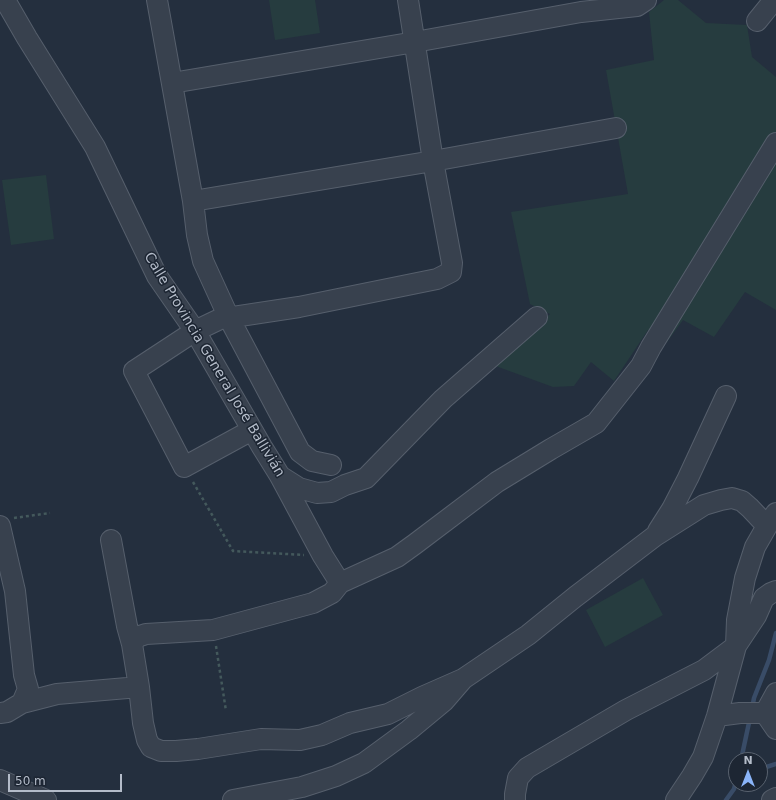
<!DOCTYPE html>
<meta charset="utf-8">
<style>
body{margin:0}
#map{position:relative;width:776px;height:800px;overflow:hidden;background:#242f3e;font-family:"DejaVu Sans",sans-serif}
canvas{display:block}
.north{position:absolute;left:728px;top:752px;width:40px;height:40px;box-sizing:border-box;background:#1d2633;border:1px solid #59626f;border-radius:50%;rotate:0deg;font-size:11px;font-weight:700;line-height:16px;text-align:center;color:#b4bcc9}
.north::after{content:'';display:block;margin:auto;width:14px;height:18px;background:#8ab4f8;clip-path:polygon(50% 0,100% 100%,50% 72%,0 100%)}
.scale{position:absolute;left:8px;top:774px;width:114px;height:18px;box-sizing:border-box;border:2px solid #b4bcc9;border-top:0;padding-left:5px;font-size:12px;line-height:14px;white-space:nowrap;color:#b4bcc9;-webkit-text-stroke:3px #1d2633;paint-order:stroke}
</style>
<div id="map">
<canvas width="776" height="800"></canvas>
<div class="north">N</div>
<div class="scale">50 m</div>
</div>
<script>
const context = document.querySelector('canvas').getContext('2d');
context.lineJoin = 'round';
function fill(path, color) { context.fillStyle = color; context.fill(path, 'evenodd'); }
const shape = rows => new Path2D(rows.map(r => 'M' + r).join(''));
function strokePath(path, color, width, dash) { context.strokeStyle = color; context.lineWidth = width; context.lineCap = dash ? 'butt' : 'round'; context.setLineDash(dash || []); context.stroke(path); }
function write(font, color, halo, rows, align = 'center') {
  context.font = font + ' "DejaVu Sans",sans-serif'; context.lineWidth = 3; context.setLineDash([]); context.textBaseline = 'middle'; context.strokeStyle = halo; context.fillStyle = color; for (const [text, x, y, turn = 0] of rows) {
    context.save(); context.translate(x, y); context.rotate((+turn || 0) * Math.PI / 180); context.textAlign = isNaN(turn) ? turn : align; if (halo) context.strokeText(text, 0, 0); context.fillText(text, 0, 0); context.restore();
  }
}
const green = shape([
 [269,0,315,0,320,33,275,40],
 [664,0,678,0,706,23,747,25,752,57,776,77,776,310,745,292,714,337,683,320,667,342,648,330,614,381,591,362,574,386,553,387,493,365,550,314,530,304,511,212,628,194,606,70,654,60,649,12],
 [46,175,54,239,11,245,2,180],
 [643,578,663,615,605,647,586,610]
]);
const stream = shape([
 [752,709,754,698,769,660,776,633],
 [741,760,750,718],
 [760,769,776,764],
 [726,800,734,789,736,781]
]);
const path = shape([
 [193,482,233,551,304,555],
 [14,518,50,513],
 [216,646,226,711]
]);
const minor = shape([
 [5,0,27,38,95,147,157,276,195,331,262,447,280,476,323,556,340,583],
 [157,0,193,201,197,235,203,261,229,318,300,452,312,461,331,465],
 [757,21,774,0],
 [172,83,415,42,581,12,637,6,646,0],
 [193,201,433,161,616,128],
 [252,430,184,467,134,371,195,331,220,319,299,307,437,279,451,272,452,263,433,161,408,0],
 [280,476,299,488,317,493,331,492,345,485,366,478,443,399,537,317],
 [0,526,15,591,24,675,28,689,22,703,7,712,0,713],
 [658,531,672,509,688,478,726,396],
 [111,540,127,626,132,644],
 [463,679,422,697,388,714,350,723,322,735,300,740,261,739,198,749,176,751,161,751,151,747,147,740,143,723,139,687,132,644,137,637,146,634,213,630,313,603,332,593,340,583,397,557,415,544,497,482,551,449,596,423,641,366,651,347,776,143],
 [22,703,57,694,139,687],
 [765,713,776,693],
 [717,716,740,713,765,713,776,729],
 [0,780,46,800],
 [233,800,302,787,336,776,364,763,409,730,444,701,463,679,528,635,575,597,655,536,704,505,721,500,732,498,742,501,750,508,767,526],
 [515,800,515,794,518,778,527,768,626,710,704,670,736,646,756,616,764,598,771,593,776,591],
 [676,800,692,776,703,757,717,716,736,646,737,620,745,578,755,547,767,526,776,513],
 [772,800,776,798]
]);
const streetNames = [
 ["Calle Provincia General José Ballivián",214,365,59]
];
fill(green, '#263c3f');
strokePath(stream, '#394c67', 4.5);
strokePath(minor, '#565f6c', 22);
strokePath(path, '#44595c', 2.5, [3, 3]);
strokePath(minor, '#38414e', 20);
write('14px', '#b4bcc9', '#1d2633', streetNames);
</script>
